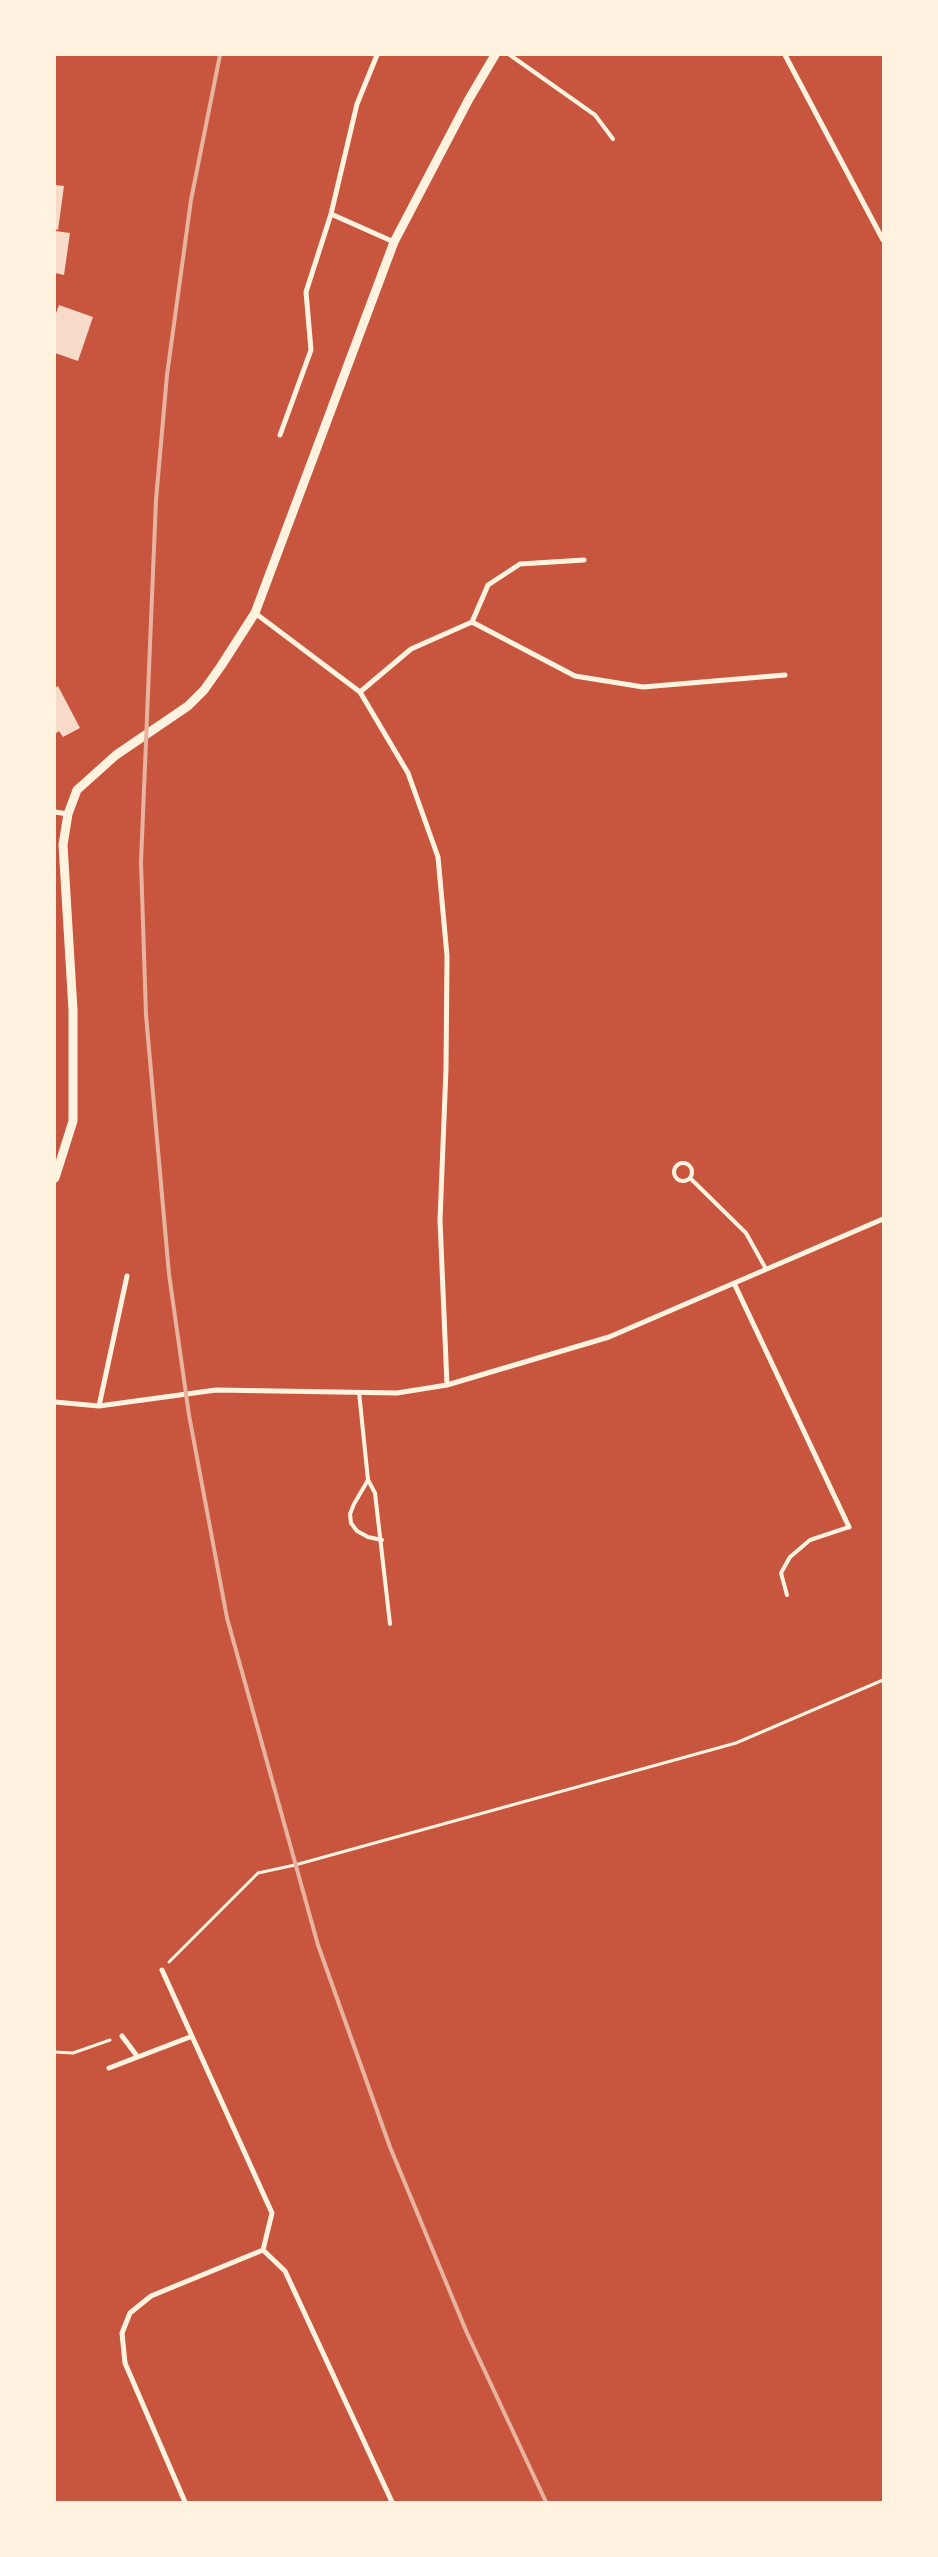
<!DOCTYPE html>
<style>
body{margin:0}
#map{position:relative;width:938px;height:2557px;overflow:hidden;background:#c8553d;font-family:Literata,serif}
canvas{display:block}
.frame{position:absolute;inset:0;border:56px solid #fff3e0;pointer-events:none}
</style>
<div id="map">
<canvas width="938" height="2557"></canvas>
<div class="frame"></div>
</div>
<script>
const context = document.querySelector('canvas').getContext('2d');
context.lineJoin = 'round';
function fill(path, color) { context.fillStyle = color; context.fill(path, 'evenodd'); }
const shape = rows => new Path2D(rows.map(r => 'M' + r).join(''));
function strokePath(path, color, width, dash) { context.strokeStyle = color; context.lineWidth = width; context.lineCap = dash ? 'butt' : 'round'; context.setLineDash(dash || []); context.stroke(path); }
const building = shape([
 [55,185,64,186,58,230,55,229],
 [55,231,70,233,64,275,55,273],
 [59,305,93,317,78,361,55,353,55,316],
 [58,686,80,728,63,737,59,731,55,734,55,688]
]);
const path = shape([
 [169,1962,258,1873,295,1865,736,1743,883,1680],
 [55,2052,73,2053,110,2040]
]);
const service = shape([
 [510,55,595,115,613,139],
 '674 1172a9 9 0 1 1 18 0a9 9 0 1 1-18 0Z',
 [690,1178,746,1233,766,1269],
 [359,1392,368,1480,354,1504,350,1514,351,1523,357,1531,368,1537,382,1540],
 [368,1480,375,1493,390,1624],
 [787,1595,781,1573,790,1557,810,1540,849,1527]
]);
const minor = shape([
 [377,55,357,104,331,214,394,242],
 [785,55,883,240],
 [280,435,311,350,306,292,331,214],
 [255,613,360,692,408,773,438,857,447,956,446,1069,440,1220,447,1385],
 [472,622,575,676,643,687,785,675],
 [360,692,411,649,472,622,488,585,520,564,584,560],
 [55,812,68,814],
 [734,1283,849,1527],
 [55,1402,99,1406,216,1390,397,1393,447,1385,609,1337,883,1219],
 [99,1406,127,1276],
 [162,1970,272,2213,263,2250],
 [122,2036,137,2056],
 [109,2068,190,2037],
 [263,2250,285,2271,392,2502],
 [185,2502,125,2363,122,2333,130,2313,151,2296,263,2250]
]);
const tertiary = shape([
 [55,1178,73,1121,73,1010,63,845,68,814,77,790,116,755,188,706,204,690,221,666,255,613,394,242,469,99,495,55]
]);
const rail = shape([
 [220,55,191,200,167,375,156,500,141,862,146,1015,169,1274,189,1415,227,1618,318,1945,390,2147,467,2333,546,2502]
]);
fill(building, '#f7dbc8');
strokePath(path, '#fff3e0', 3);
strokePath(service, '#fff3e0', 4);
strokePath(minor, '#fff3e0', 5);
strokePath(tertiary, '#fff3e0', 9);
strokePath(rail, '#e9b49f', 4);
</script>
